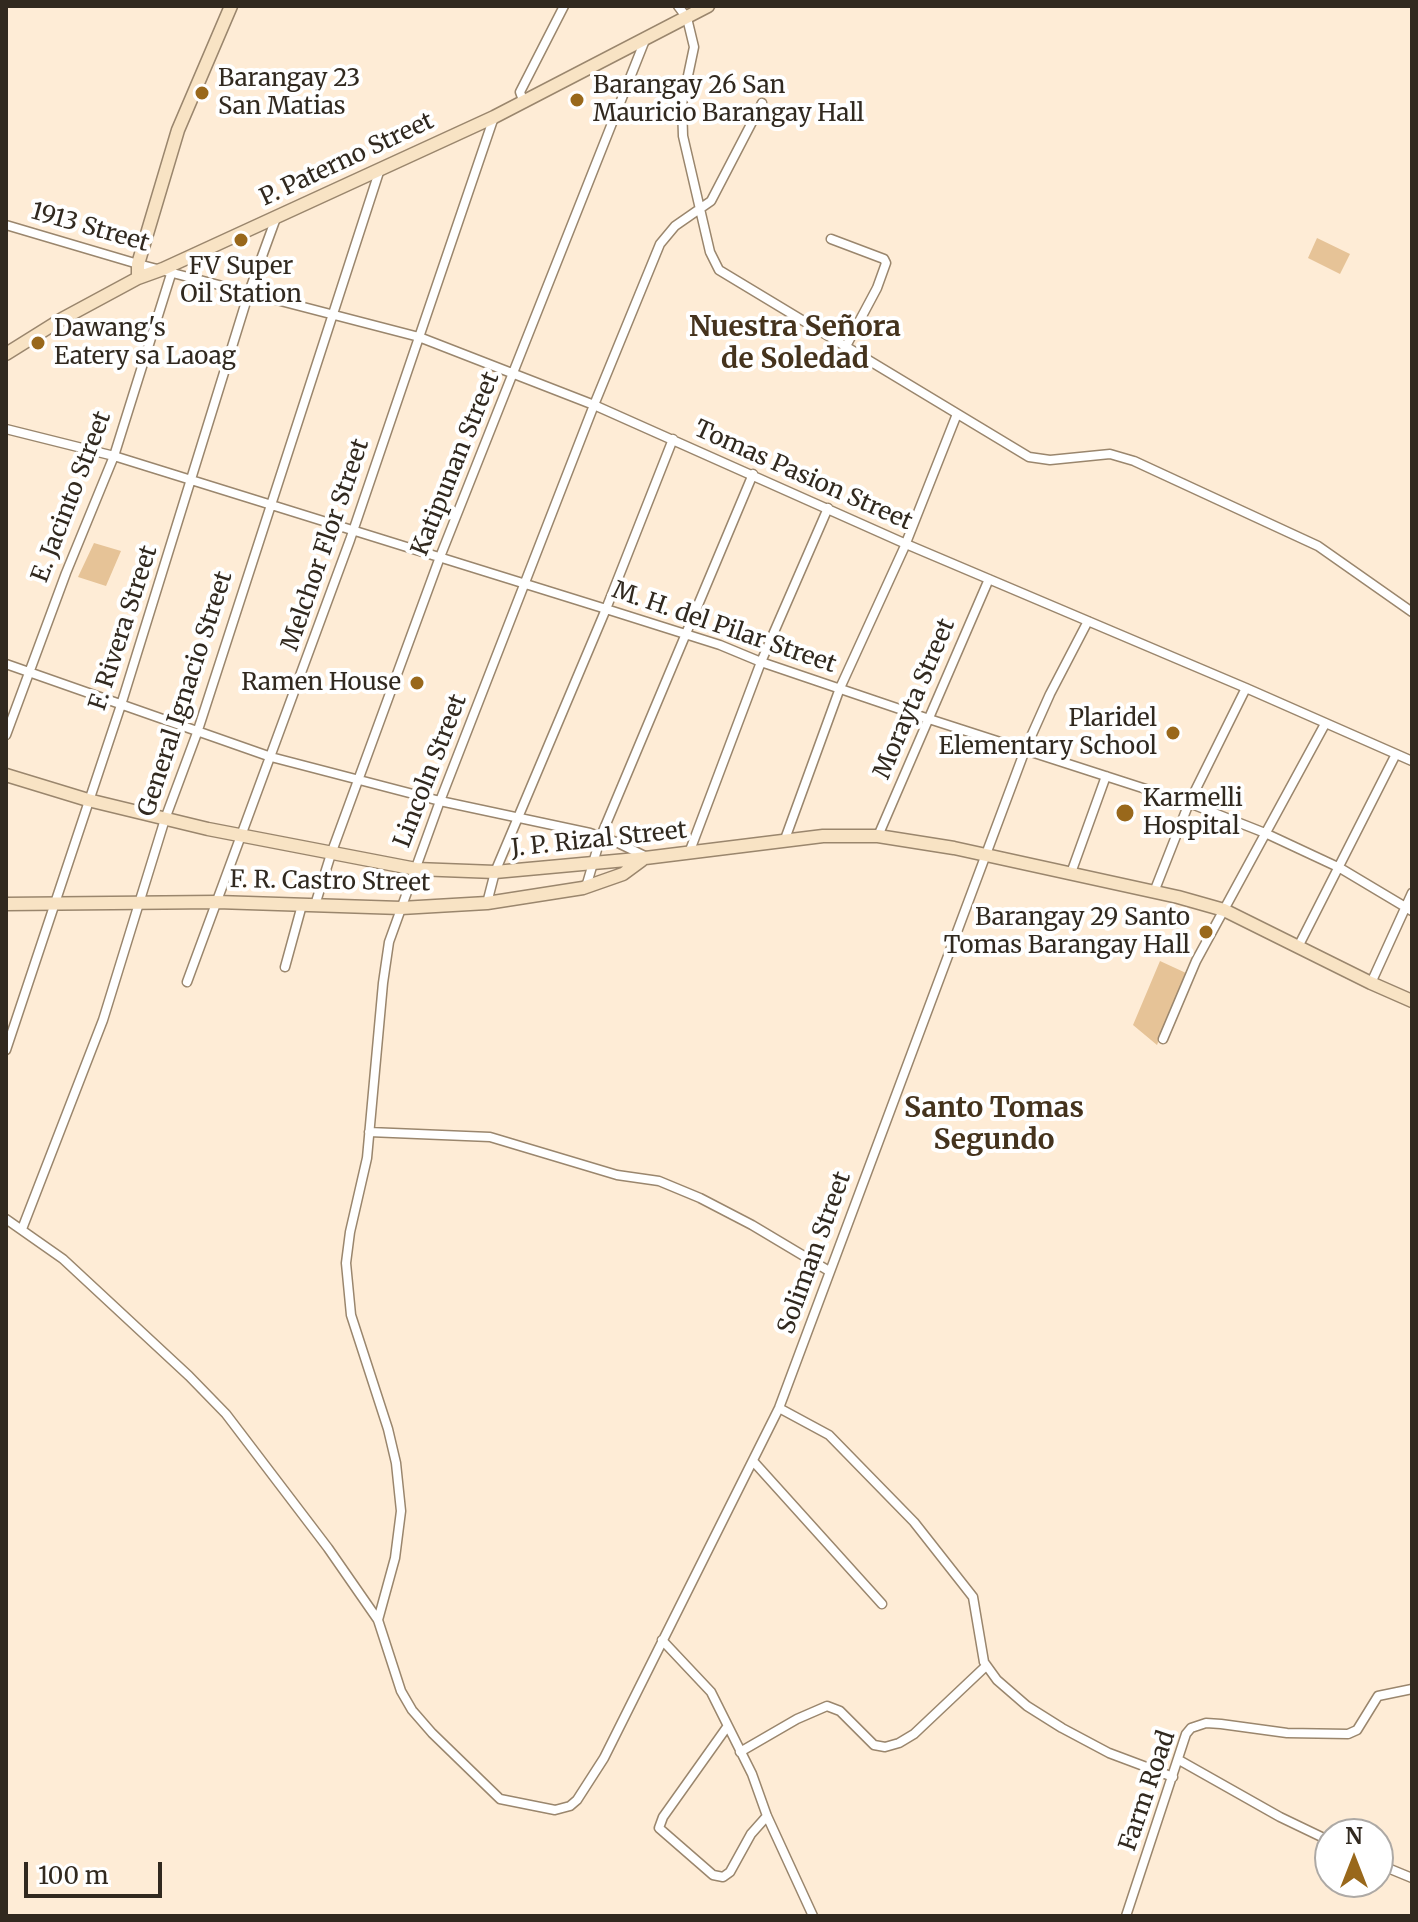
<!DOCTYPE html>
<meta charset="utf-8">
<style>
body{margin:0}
#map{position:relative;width:1418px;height:1922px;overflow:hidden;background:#feecd6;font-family:Merriweather,serif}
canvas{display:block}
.frame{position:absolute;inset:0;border:8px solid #31291f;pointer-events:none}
.north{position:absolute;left:1314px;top:1818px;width:80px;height:80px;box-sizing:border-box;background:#fff;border:2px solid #ada9a5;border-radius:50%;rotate:0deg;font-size:22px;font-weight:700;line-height:32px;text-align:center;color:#31291f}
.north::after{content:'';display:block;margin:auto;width:28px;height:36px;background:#99681b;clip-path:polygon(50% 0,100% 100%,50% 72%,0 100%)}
.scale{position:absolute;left:24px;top:1862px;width:138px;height:36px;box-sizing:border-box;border:4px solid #31291f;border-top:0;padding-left:10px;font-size:24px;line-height:28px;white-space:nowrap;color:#31291f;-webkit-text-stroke:6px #fff;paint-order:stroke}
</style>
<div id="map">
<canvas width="1418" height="1922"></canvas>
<div class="frame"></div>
<div class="north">N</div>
<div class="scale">100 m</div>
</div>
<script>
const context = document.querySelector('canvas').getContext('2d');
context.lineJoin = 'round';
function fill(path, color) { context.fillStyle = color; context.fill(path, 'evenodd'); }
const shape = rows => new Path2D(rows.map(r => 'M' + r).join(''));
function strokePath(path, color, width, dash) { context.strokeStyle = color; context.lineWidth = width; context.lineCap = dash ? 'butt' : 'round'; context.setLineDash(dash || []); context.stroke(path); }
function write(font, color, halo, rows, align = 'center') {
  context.font = font + ' Merriweather,serif'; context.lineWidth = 8; context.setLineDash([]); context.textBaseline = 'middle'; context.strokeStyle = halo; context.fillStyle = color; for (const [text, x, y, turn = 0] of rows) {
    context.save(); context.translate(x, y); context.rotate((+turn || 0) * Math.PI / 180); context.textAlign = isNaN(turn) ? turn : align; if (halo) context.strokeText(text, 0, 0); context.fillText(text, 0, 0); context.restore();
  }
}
const green = shape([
 [1317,238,1350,254,1340,274,1308,258],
 [94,543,121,551,106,586,78,577],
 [1160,961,1186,973,1157,1045,1133,1025]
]);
const minor = shape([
 [678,6,687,18,694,47,682,104,683,136,710,252,719,270,1029,457,1050,460,1110,454,1134,461,1318,546,1412,612],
 [524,103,520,92,564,6],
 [6,225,138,264,419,337,594,405,906,544,1246,688,1412,761],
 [831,239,884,259,886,263,877,288,845,348],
 [6,429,114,456,606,609,720,645,761,662,929,719,1189,803,1265,833,1340,868,1412,911],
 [6,664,271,757,440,801,590,833,616,842,647,857],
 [6,735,66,573,114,456,172,271],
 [878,836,989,579],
 [785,839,840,688,904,548,957,414],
 [689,853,761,662,828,508],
 [1071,873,1106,776],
 [586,887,601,836,753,474],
 [1154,892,1189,803,1246,688],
 [487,903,495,872,606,609,673,439],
 [315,905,331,854,440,557,645,40],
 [1298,947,1396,754],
 [285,967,302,905],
 [187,982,350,540,494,117],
 [1371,983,1412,893],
 [1163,1039,1196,961,1325,724],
 [6,1050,121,705,249,292,276,218],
 [369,1132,490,1137,617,1175,659,1181,700,1198,752,1225,829,1271],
 [6,1219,63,1259,189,1376,226,1414,328,1548,378,1620,401,1691,412,1710,432,1733,500,1799,555,1810,570,1806,577,1800,604,1758,779,1408,1025,750,1050,694,1088,621],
 [22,1229,103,1020,165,819,197,733,380,169],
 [779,1408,829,1435,914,1522,973,1597,984,1662,997,1680,1027,1706,1062,1728,1109,1753,1173,1777],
 [753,1461,882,1604],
 [378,1620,395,1558,401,1511,396,1463,388,1429,351,1315,346,1263,350,1232,367,1158,383,983,389,942,440,801,594,405,660,244,675,226,711,201,762,103],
 [662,1640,711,1692,752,1774,767,1816,813,1916],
 [727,1727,663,1817,659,1828,713,1875,723,1877,730,1872,751,1834,767,1816],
 [740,1752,797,1719,827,1706,840,1711,874,1745,885,1747,899,1743,914,1734,986,1666],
 [1179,1760,1280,1817,1330,1841],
 [1378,1864,1412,1878],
 [1126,1916,1186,1734,1191,1728,1206,1723,1221,1724,1287,1733,1348,1734,1357,1730,1378,1696,1412,1689]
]);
const secondary = shape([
 [138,278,138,264,178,130,231,6],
 [6,354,62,319,138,278,163,269,494,117,708,6],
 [6,775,88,800,208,829,416,869,495,872,637,859,823,836,878,836,954,848,1178,897,1224,910,1371,983,1412,1001],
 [6,904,217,902,401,908,487,903,583,888,623,874,642,860]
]);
const markers = [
 [202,93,8,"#99681b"],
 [577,100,8,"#99681b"],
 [241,240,8,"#99681b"],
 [38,343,8,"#99681b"],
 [417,683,8,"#99681b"],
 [1173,733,8,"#99681b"],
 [1125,813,10,"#99681b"],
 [1206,932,8,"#99681b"]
];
const poiNames = [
 ["Barangay 23",218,79],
 ["San Matias",218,107],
 ["Barangay 26 San",593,86],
 ["Mauricio Barangay Hall",593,114],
 ["FV Super",241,267,"center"],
 ["Oil Station",241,295,"center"],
 ["Dawang's",54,329],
 ["Eatery sa Laoag",54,357],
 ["Ramen House",401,683,"right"],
 ["Plaridel",1157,719,"right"],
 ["Elementary School",1157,747,"right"],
 ["Karmelli",1143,799],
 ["Hospital",1143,827],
 ["Barangay 29 Santo",1190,918,"right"],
 ["Tomas Barangay Hall",1190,946,"right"]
];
const streetNames = [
 ["P. Paterno Street",347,160,-25],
 ["1913 Street",90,228,16],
 ["Katipunan Street",456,464,-68],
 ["Tomas Pasion Street",803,476,24],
 ["E. Jacinto Street",72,497,-69],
 ["Melchor Flor Street",326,545,-71],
 ["F. Rivera Street",124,628,-72],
 ["M. H. del Pilar Street",724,628,19],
 ["General Ignacio Street",186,694,-72],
 ["Morayta Street",915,699,-67],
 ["Lincoln Street",431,771,-69],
 ["J. P. Rizal Street",599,840,-6],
 ["F. R. Castro Street",330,882,1],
 ["Soliman Street",815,1253,-70],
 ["Farm Road",1148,1791,-71]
];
const quarterNames = [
 ["Nuestra Señora",795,328],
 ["de Soledad",795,360],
 ["Santo Tomas",994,1109],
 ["Segundo",994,1141]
];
fill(green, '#e6c397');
strokePath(minor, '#9a866d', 11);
strokePath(secondary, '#9a866d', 15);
strokePath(minor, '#fff', 8);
strokePath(secondary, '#f8e3c4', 12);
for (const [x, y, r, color] of markers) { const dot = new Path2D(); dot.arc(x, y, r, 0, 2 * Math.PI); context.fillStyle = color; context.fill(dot); strokePath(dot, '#fff', 3); }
write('24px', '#31291f', '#fff', poiNames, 'left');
write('24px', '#31291f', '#fff', streetNames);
write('bold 28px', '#45331d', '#fff', quarterNames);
</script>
